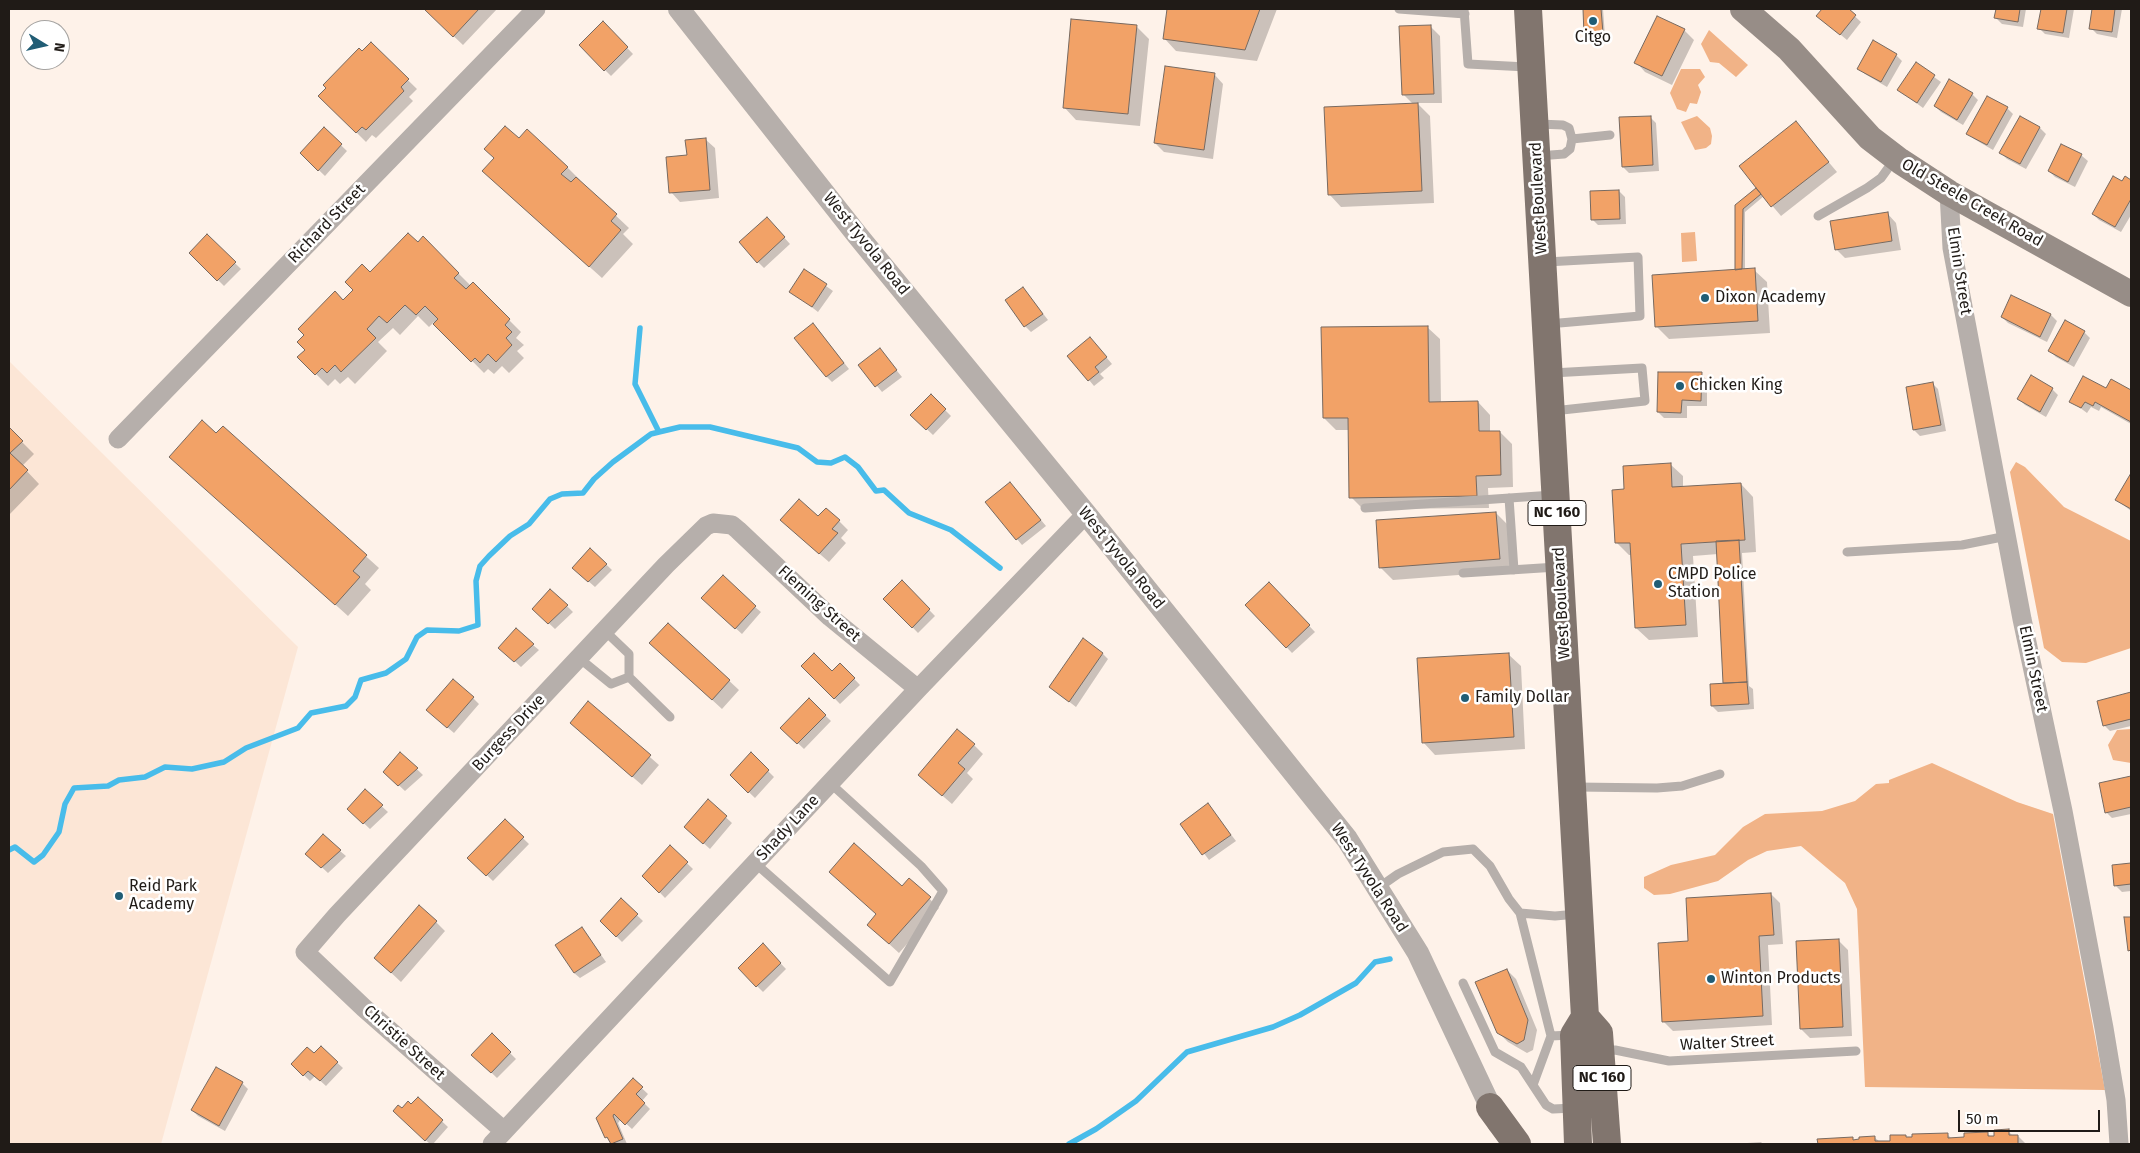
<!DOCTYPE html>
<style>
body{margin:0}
#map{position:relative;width:2140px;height:1153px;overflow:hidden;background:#fef2e9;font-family:"Fira Sans",sans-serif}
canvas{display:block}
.frame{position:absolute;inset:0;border:10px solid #201b17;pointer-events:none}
.north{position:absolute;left:20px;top:20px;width:50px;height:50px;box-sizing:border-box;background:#fff;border:1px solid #a6a4a2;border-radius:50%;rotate:99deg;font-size:14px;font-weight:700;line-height:20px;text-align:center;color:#201b17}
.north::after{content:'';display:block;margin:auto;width:18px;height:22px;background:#215d75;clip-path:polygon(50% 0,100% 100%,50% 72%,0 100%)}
.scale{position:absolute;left:1958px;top:1110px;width:142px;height:22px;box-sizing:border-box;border:2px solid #201b17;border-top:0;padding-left:6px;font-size:15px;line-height:18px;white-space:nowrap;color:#201b17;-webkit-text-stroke:4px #fff;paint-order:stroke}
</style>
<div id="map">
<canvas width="2140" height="1153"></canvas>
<div class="frame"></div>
<div class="north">N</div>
<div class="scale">50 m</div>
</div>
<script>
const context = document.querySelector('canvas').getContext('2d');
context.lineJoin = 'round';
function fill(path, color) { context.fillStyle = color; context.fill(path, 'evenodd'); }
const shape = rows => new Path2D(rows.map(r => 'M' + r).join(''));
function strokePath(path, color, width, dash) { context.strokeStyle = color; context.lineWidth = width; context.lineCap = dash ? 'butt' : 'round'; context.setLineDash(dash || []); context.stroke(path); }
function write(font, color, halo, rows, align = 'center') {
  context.font = font + ' "Fira Sans",sans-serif'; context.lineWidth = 5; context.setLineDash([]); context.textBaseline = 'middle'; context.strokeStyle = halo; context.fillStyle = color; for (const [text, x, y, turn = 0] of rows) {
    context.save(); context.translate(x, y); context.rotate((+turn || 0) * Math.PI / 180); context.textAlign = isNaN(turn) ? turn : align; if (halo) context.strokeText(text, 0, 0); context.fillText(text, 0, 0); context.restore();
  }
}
const built = shape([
 [9,361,298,647,161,1144,9,1144]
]);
const green = shape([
 [1709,30,1748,65,1736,77,1719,63,1710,62,1701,44],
 [1681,69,1700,69,1705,77,1698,85,1701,92,1697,104,1690,103,1686,112,1677,109,1670,93],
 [1697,116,1710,128,1712,136,1711,144,1706,148,1695,150,1681,122],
 [1695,232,1697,261,1682,262,1681,233],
 [2016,462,2025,467,2064,507,2131,541,2131,648,2086,663,2062,662,2044,648,2010,472],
 [2131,729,2131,763,2113,760,2108,745,2117,730],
 [1932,763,2017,802,2053,814,2105,1090,1865,1087,1857,909,1845,883,1801,846,1767,851,1748,860,1718,881,1670,894,1654,895,1644,888,1644,877,1671,865,1715,855,1743,827,1765,814,1822,811,1855,801,1876,784,1889,783,1889,780]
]);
const shadow = shape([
 [425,9,497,9,463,45],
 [1168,9,1277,9,1257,61,1176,51,1164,38],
 [1584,9,1603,9,1605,36,1588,37,1586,34],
 [1824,9,1847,9,1861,22,1847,40,1818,16],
 [1997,9,2026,9,2023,27,2002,24,1996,18],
 [2042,9,2074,9,2069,38,2045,34,2039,28],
 [2094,9,2122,9,2117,38,2097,34,2091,28],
 [603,23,633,54,611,76,580,45],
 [1136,26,1149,39,1140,126,1076,120,1064,107],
 [1431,27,1440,36,1442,103,1417,103,1430,116,1434,203,1341,207,1329,194,1413,104,1403,94],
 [1684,30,1694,40,1672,85,1645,72,1636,62],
 [371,44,417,89,409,97,413,101,376,138,372,135,366,142,320,96],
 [1896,55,1902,61,1887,87,1865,74,1859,68],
 [1916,64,1941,82,1923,108,1899,90],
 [1214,74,1223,84,1213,159,1164,152,1155,143],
 [1950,81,1972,94,1978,100,1963,125,1941,112,1935,106],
 [2007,108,2013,114,1993,150,1974,139,1968,133],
 [1650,117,1656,123,1659,171,1629,173,1623,167],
 [2021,117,2040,128,2046,134,2026,169,2007,159,2001,153],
 [1795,122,1837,172,1781,216,1764,196,1745,212,1745,270,1754,270,1767,282,1770,333,1669,339,1657,327,1736,271,1736,206,1759,193],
 [324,129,347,151,325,176,301,153],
 [705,139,715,148,719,198,680,202,671,192,688,156],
 [519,140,567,167,580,180,579,181,629,228,623,234,633,244,602,278,496,183],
 [2062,145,2082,156,2088,161,2075,187,2055,177,2049,171],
 [2125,178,2131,181,2131,215,2121,232,2099,220,2093,214],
 [1619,191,1625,197,1626,224,1598,225,1592,219],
 [1887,213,1896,223,1901,250,1845,258,1836,249],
 [773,225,790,244,764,268,758,262],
 [207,236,241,269,224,286,191,253],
 [423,238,471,286,473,284,521,332,516,338,524,345,517,351,524,358,509,373,502,366,494,374,488,369,484,373,434,322,429,327,418,316,400,335,393,328,378,342,387,351,355,384,348,377,340,384,335,379,328,386,299,357,343,302,370,273,418,244],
 [805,271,833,291,818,312,791,291],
 [1023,288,1048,320,1031,332,1025,326],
 [2012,296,2051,315,2057,321,2047,342,2008,323,2002,317],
 [1427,327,1440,339,1441,403,1478,402,1490,415,1490,432,1500,432,1512,444,1513,487,1488,488,1489,508,1363,509,1351,497,1350,430,1336,430,1324,418],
 [819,331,849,369,832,382,826,376],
 [2084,332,2090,338,2074,367,2056,357,2050,351],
 [1096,345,1112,364,1100,374,1104,378,1094,386,1089,380],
 [880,350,902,377,882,392,860,365],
 [1701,374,1707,380,1707,406,1687,406,1687,418,1664,418,1658,412],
 [2112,381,2131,392,2131,424,2101,407,2099,411,2091,407,2087,413,2071,401,2107,390],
 [1932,383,1938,389,1946,431,1920,436,1914,430,1907,388],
 [2052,389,2058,395,2046,417,2025,405,2019,399],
 [931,396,951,416,933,435,912,415],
 [223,428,379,568,365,584,371,590,348,616,171,457,216,435],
 [9,429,34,454,22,466,39,484,9,515],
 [1670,464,1683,476,1683,488,1741,484,1753,497,1756,552,1742,553,1749,686,1753,689,1754,709,1718,712,1712,706,1724,685,1718,554,1693,556,1698,637,1649,640,1636,628,1632,555,1629,555,1617,543,1626,490],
 [2131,475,2131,511,2117,500],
 [1016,490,1046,526,1022,545,1017,539],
 [1496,513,1508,525,1511,571,1393,580,1380,567],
 [818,518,839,521,848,530,841,538,846,543,829,562,791,529],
 [590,549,612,570,595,587,579,573],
 [902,582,935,616,918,633,885,599],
 [1269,584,1315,632,1292,653,1247,605],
 [709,604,755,607,761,612,742,634],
 [567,606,573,612,555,629,540,615],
 [668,624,739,690,722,709,660,652],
 [533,645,539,650,521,667,506,653],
 [1103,654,1108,659,1076,707,1050,687],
 [1508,654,1521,666,1525,749,1435,755,1423,742],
 [840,664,860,685,840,704,803,666,832,673],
 [2131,693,2131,726,2110,731,2104,725,2098,701],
 [473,698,479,704,454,733,434,716],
 [809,700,831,721,804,749,782,728],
 [588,703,659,765,642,785,580,732],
 [974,745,983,754,967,773,973,779,952,804,929,784],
 [400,753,423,775,405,791,390,777],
 [751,754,774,777,755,798,731,775],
 [2131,777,2131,814,2112,818,2106,812,2100,784],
 [365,791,388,812,370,829,355,815],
 [708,801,732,823,710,849,692,833],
 [1208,805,1236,841,1209,860,1182,824],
 [505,821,529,844,493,881,469,858],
 [670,847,693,869,665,898,644,876],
 [340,851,346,856,328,873,313,859],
 [2131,864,2131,891,2122,892,2116,886,2113,866],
 [910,880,939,908,899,953,878,934,903,888],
 [1771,894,1780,903,1783,944,1768,945,1772,1025,1673,1031,1663,1021,1689,942],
 [621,900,643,921,622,942,601,921],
 [436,922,445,931,401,982,385,967],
 [582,928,606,962,580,978,574,973],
 [1839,941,1848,950,1852,1036,1810,1038,1801,1029],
 [763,945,786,969,763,992,739,968],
 [1507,970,1516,979,1537,1030,1533,1050,1527,1053,1508,1042,1498,1032],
 [492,1035,516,1059,497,1078,473,1055],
 [321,1048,343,1068,326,1086,315,1076,310,1081,292,1064,314,1055],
 [633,1080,648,1094,642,1101,650,1109,632,1129,621,1119,618,1123,627,1144,613,1144,606,1137,598,1118],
 [242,1083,248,1089,225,1131,198,1116,192,1110],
 [418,1099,448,1127,433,1144,430,1144,400,1117,402,1110,411,1106],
 [2008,1131,2013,1136,2018,1136,2026,1144,1819,1144,1819,1140,1852,1139,1854,1141,1874,1137,1880,1142,1892,1142,1905,1136,1907,1138,1947,1134,1952,1139,1987,1133,1991,1137,1995,1137],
 [1761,1142,1763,1144,1747,1144,1747,1143],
 [1800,1143,1801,1144,1779,1144]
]);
const stream = shape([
 [640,328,635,384,659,432],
 [9,850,15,847,34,862,43,855,59,832,65,804,74,788,108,786,119,780,145,777,165,767,192,769,224,762,246,748,298,728,311,713,346,706,355,697,361,680,386,673,406,659,417,637,427,630,459,631,478,625,476,581,480,566,489,556,510,536,529,524,550,499,562,494,583,493,594,479,613,462,651,434,659,432,680,427,710,427,798,448,817,462,831,463,845,457,858,467,876,491,884,490,909,513,951,530,1000,568],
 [1069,1144,1096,1129,1136,1101,1187,1052,1273,1027,1300,1015,1356,983,1375,962,1390,959]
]);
const building = shape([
 [424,9,479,9,453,37,424,9],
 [1167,9,1260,9,1245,50,1163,39,1167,9],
 [1583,9,1601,9,1603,33,1584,35,1583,9],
 [1822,9,1849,9,1856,15,1840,35,1816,16,1822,9],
 [1996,9,2020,9,2018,22,1994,18,1996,9],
 [2041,9,2067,9,2063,33,2037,29,2041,9],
 [2092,9,2115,9,2112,32,2089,29,2092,9],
 [1657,16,1685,29,1662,76,1634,63,1657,16],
 [1071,19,1137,25,1128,114,1063,108,1071,19],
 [603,21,628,47,604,71,579,45,603,21],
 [1431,25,1434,94,1402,95,1399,26,1431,25],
 [1873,40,1897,54,1881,82,1857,69,1873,40],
 [371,42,409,79,401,87,404,91,366,130,362,127,356,133,318,96,326,88,323,85,359,48,362,51,371,42],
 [1916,62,1935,75,1917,103,1897,90,1916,62],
 [1165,66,1215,73,1204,150,1154,143,1165,66],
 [1949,79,1973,93,1957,120,1934,106,1949,79],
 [1987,96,2008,107,1987,145,1966,134,1987,96],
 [1418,103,1422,191,1328,195,1324,107,1418,103],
 [1651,116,1653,165,1622,167,1619,117,1651,116],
 [2020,116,2040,127,2020,164,1999,153,2020,116],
 [1796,121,1829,162,1771,207,1739,166,1796,121],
 [505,126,519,138,527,129,568,167,561,174,571,182,576,177,617,214,611,221,621,230,589,267,482,171,494,158,484,149,505,126],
 [324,127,342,144,318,171,300,153,324,127],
 [706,138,710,190,669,193,666,157,687,155,685,140,706,138],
 [2061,144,2082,154,2068,182,2048,171,2061,144],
 [2113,176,2122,181,2125,176,2131,180,2131,199,2115,227,2092,214,2113,176],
 [1756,188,1761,194,1743,209,1742,269,1735,270,1735,205,1756,188],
 [1619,190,1620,219,1591,220,1590,191,1619,190],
 [1888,212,1892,241,1835,250,1830,221,1888,212],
 [767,217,785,237,757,263,739,242,767,217],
 [408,233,418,242,423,236,459,273,454,278,466,289,473,282,510,319,505,325,512,332,506,338,512,345,496,362,488,354,480,363,475,358,471,362,433,324,438,319,425,306,416,315,405,305,387,323,379,316,367,329,376,338,341,372,335,365,327,373,322,368,315,375,297,357,305,350,297,342,304,335,298,329,335,291,343,300,353,290,345,282,362,264,370,272,408,233],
 [207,234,236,262,217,281,189,253,207,234],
 [1755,268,1758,321,1655,327,1652,275,1755,268],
 [804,269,827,284,812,307,789,292,804,269],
 [1023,287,1043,314,1024,327,1005,300,1023,287],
 [2011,295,2051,314,2040,337,2001,317,2011,295],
 [2065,320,2085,331,2068,362,2048,351,2065,320],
 [813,323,844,363,826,377,794,338,813,323],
 [1428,326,1429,402,1478,401,1479,431,1500,431,1501,475,1476,476,1477,496,1349,498,1348,418,1323,418,1321,327,1428,326],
 [1090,337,1107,357,1095,367,1099,372,1088,381,1067,356,1090,337],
 [880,348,897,370,875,387,858,365,880,348],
 [1658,372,1702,372,1701,401,1682,400,1681,413,1657,412,1658,372],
 [2031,375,2053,388,2040,412,2017,399,2031,375],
 [2083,376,2106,388,2111,379,2131,390,2131,422,2095,402,2093,406,2085,402,2081,408,2069,402,2083,376],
 [1933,382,1941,425,1913,430,1906,387,1933,382],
 [931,394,946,409,926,430,910,415,931,394],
 [202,420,216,433,223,426,367,555,353,571,360,577,335,605,169,457,202,420],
 [9,427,23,441,10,453,28,470,9,490,9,427],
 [1671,463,1672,487,1741,483,1745,540,1681,544,1686,625,1635,628,1630,543,1615,543,1612,490,1624,489,1623,466,1671,463],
 [2131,473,2131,509,2115,500,2131,473],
 [1010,482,1041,520,1016,540,985,502,1010,482],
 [799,499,818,516,826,508,840,520,832,529,838,533,819,554,780,520,799,499],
 [1496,512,1500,559,1379,568,1376,520,1496,512],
 [1739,540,1747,682,1723,683,1716,541,1739,540],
 [590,548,607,564,588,582,572,568,590,548],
 [723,575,756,606,735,629,701,598,723,575],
 [902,580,930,609,912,628,883,599,902,580],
 [1269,582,1310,625,1286,648,1245,605,1269,582],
 [550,589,568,605,548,624,532,609,550,589],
 [668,623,730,680,712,700,649,643,668,623],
 [516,628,534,644,514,662,498,648,516,628],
 [1083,638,1103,653,1069,702,1049,687,1083,638],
 [814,653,832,671,840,663,855,678,834,699,801,666,814,653],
 [1509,653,1514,737,1422,743,1417,658,1509,653],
 [453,679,474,697,447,728,426,710,453,679],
 [1747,682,1749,704,1711,706,1710,684,1747,682],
 [2131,692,2131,719,2103,726,2097,701,2131,692],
 [809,698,826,715,797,744,780,728,809,698],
 [588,701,651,755,632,777,570,723,588,701],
 [957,729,975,744,958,763,965,769,942,796,918,775,957,729],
 [400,752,418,768,398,786,383,772,400,752],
 [751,752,769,770,748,793,730,775,751,752],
 [2131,776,2131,807,2105,813,2099,783,2131,776],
 [365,789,383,805,363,824,347,809,365,789],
 [708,799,727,816,703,844,684,827,708,799],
 [1208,803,1231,835,1202,855,1180,824,1208,803],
 [505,819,524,837,486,876,467,858,505,819],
 [323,834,341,850,321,868,305,854,323,834],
 [854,843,902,886,909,878,931,897,889,944,867,925,876,914,829,872,854,843],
 [670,845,688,862,659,893,642,876,670,845],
 [2131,863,2131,884,2114,886,2112,865,2131,863],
 [1771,893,1774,935,1759,936,1763,1016,1662,1022,1658,943,1688,941,1686,898,1771,893],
 [621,898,638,914,616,937,600,921,621,898],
 [419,905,437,921,391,973,374,958,419,905],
 [2124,917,2131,917,2131,950,2128,951,2124,917],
 [582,927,601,955,574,973,555,945,582,927],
 [1839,939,1843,1027,1800,1029,1796,941,1839,939],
 [763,943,781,963,756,987,738,968,763,943],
 [1507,969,1528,1020,1524,1040,1517,1044,1497,1033,1475,982,1507,969],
 [492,1033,511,1052,491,1073,471,1055,492,1033],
 [321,1046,338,1062,320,1081,308,1071,303,1076,291,1064,307,1047,314,1053,321,1046],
 [216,1067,243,1082,219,1126,191,1110,216,1067],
 [633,1078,643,1087,636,1094,645,1103,625,1125,614,1114,613,1116,623,1139,611,1144,607,1137,605,1138,596,1118,633,1078],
 [418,1097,443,1120,425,1141,393,1111,398,1105,402,1108,408,1101,411,1104,418,1097],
 [2009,1129,2009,1135,2018,1135,2018,1144,1818,1144,1817,1139,1853,1137,1853,1140,1859,1139,1859,1137,1875,1136,1875,1141,1890,1141,1890,1135,1906,1135,1906,1137,1912,1137,1912,1134,1948,1133,1948,1138,1964,1137,1964,1133,1988,1132,1988,1136,1994,1136,1994,1130,2009,1129]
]);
const service = shape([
 [1399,9,1465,14],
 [1464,9,1468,64,1527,67],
 [1538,124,1563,125,1569,128,1572,139,1570,149,1564,154,1538,156],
 [1572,139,1610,135],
 [1818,216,1867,188,1881,178,1894,160],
 [1546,262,1638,257,1640,316,1548,324],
 [1552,373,1642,368,1645,401,1553,411],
 [1509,498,1514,570],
 [1365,508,1553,495],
 [1847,552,1962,545,2007,536],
 [1463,573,1557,567],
 [579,658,611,684,629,677,629,654,605,631],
 [629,677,670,717],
 [1576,787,1657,788,1682,786,1720,774],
 [755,863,890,982,943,891,921,866,830,783],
 [1378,888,1398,874,1443,852,1473,849,1490,866,1509,899,1520,913],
 [1463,983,1495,1052,1521,1067,1546,1105,1553,1109,1574,1108],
 [1551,1036,1520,913,1555,916,1577,914],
 [1602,1051,1615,1050,1669,1061,1856,1051],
 [1533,1085,1551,1036,1571,1035]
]);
const minor = shape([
 [1949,193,1952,248,2022,619,2063,811,2104,1028,2116,1100,2119,1144],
 [118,439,536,9],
 [504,1131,364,1008,305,952,337,915,666,565,706,526,713,523,732,525,738,530,830,617,918,689],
 [492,1144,918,689,1086,514]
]);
const tertiary = shape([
 [679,9,858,236,1086,514,1347,839,1418,953,1498,1123]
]);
const secondary = shape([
 [1743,9,1789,49,1870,138,1900,161,1949,193,2131,294]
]);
const primary = shape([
 [1528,9,1585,1017,1574,1035,1578,1144],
 [1585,1017,1599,1033,1607,1144],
 [1490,1107,1517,1144]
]);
const markers = [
 [1593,21,5,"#215d75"],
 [1705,298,5,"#215d75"],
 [1680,386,5,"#215d75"],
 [1658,584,5,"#215d75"],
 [1465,698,5,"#215d75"],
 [119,896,5,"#215d75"],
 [1711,979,5,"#215d75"]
];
const shields = [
 [1557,513,58],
 [1602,1078,58]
];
const shieldNames = [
 ["NC 160",1557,513],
 ["NC 160",1602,1078]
];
const poiNames = [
 ["Citgo",1593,38,"center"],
 ["Dixon Academy",1715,298],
 ["Chicken King",1690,386],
 ["CMPD Police",1668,575],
 ["Station",1668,593],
 ["Family Dollar",1475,698],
 ["Reid Park",129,887],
 ["Academy",129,905],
 ["Winton Products",1721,979]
];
const streetNames = [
 ["West Boulevard",1539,198,-93],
 ["Old Steele Creek Road",1972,203,30],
 ["Richard Street",327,224,-46],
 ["West Tyvola Road",866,244,51],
 ["Elmin Street",1959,271,81],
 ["West Tyvola Road",1121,558,51],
 ["West Boulevard",1562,603,-93],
 ["Fleming Street",819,604,42],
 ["Elmin Street",2033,669,78],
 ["Burgess Drive",509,733,-47],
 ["Shady Lane",788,828,-47],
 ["West Tyvola Road",1369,878,57],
 ["Christie Street",404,1043,42],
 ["Walter Street",1727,1043,-3]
];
fill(built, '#fce6d6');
fill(green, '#f1b387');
fill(shadow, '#0003');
strokePath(stream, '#48bcea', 5.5);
fill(building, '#f2a267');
strokePath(building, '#776960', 1);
strokePath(service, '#b6afab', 9);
strokePath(minor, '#b6afab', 19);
strokePath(tertiary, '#b6afab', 22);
strokePath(secondary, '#978d87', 26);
strokePath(primary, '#81756e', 28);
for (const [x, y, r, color] of markers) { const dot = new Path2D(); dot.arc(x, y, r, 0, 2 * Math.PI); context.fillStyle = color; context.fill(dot); strokePath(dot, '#fff', 2); }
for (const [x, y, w] of shields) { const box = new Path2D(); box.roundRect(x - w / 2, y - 12.5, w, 25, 4); context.fillStyle = '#fff'; context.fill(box); strokePath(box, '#201b17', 1); }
write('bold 15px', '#201b17', null, shieldNames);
write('16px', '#201b17', '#fff', poiNames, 'left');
write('16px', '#201b17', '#fff', streetNames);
</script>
